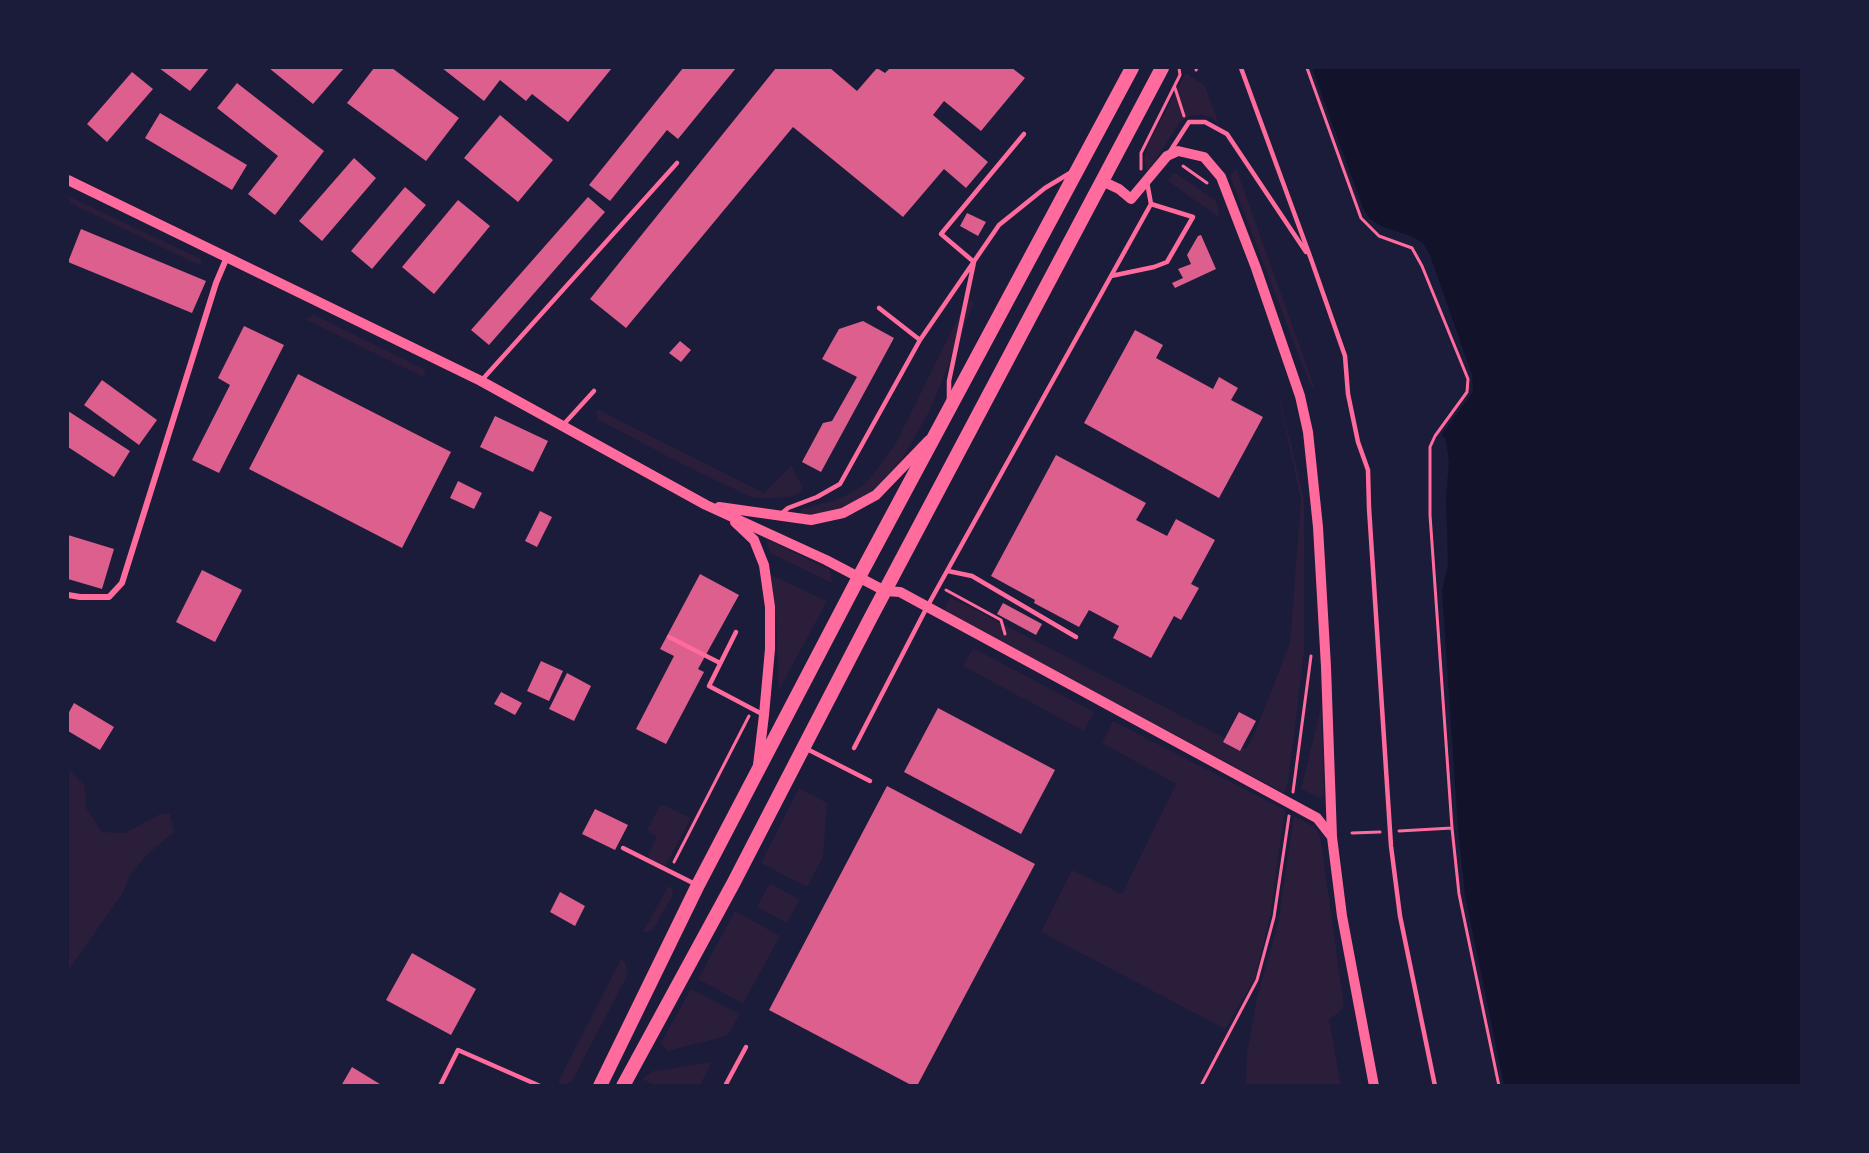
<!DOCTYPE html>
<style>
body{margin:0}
#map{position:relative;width:1869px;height:1153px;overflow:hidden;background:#1b1b3a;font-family:Lato,sans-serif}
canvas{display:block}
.frame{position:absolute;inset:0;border:69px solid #1b1b3a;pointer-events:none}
</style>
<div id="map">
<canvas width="1869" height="1153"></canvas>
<div class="frame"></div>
</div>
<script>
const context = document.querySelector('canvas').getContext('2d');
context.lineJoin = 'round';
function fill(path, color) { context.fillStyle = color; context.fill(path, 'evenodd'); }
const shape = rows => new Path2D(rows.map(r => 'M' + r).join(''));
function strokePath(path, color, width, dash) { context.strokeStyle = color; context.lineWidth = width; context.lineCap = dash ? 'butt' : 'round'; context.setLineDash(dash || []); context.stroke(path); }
const green = shape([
 [1186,73,1205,86,1219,124,1212,118,1203,115,1193,115,1180,122,1147,173,1144,158,1148,144],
 [1236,168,1315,389,1311,386,1297,351,1230,176],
 [1176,173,1216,201,1220,218,1168,181,1172,174],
 [68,196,201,259,201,266,68,202],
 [967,300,974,302,931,408,903,458,873,491,839,510,809,516,800,514,802,509,832,501,851,493,862,486,872,476,896,443],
 [314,315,426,370,423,377,305,319],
 [1273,371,1304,499,1304,652,1288,783,1284,793,944,611,950,597,1246,749,1254,735,1290,643,1301,500],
 [597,409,764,493,791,466,803,487,800,493,793,496,780,498,753,498,686,466,597,419],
 [766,539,830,570,832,583,770,553],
 [769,574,827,601,779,690,776,612],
 [973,648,1094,712,1084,731,963,666],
 [1321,707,1324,794,1320,798,1301,789],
 [1113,721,1285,810,1270,916,1255,978,1225,1029,1041,932,1072,870,1122,894,1176,784,1102,743],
 [68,769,85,786,86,808,102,832,125,833,160,814,170,814,174,832,148,854,129,876,124,891,68,971],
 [799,788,827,803,823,857,807,887,761,863],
 [663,805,691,818,665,867,650,859,648,855,657,837,647,830,659,807],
 [1294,816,1316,828,1321,841,1344,1006,1337,1014,1329,1019,1341,1085,1246,1085,1247,1053,1256,1002,1278,924],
 [770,883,800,900,787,923,757,907],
 [669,885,672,889,673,895,653,929,648,932,643,932],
 [735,911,780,936,743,1004,698,979],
 [621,959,625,962,628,974,572,1081,566,1085,558,1082],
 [691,989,740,1014,727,1036,667,1051,661,1043],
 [712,1062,700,1085,654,1085,642,1079,653,1071]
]);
const water = shape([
 [1312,68,1801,68,1801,1085,1504,1085,1465,895,1458,828,1442,591,1448,564,1446,498,1449,462,1446,440,1442,434,1473,392,1472,375,1430,255,1423,243,1411,236,1383,227,1369,218,1363,208]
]);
const building = shape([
 [159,68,209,68,190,91],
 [269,68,344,68,313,104],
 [374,68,392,68,459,118,426,161,347,103],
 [442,68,612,68,568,122,532,94,526,101,500,80,484,101],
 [683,68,736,68,678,139,667,130,610,201,589,185],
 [776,68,830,68,857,91,877,68,885,73,890,68,1012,68,1025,78,981,131,944,101,933,115,988,162,966,188,944,169,903,217,793,127,626,328,590,299],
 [132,72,153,89,107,142,87,124],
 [237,83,324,151,275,215,248,194,278,156,217,108],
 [160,113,247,165,232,190,145,138],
 [500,115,553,160,518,202,464,158],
 [354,158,376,178,322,241,299,221],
 [405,187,426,205,372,269,351,251],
 [588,197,605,212,489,345,471,330],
 [458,200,490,226,434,294,402,267],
 [967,213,986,222,978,236,960,226],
 [81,229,206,281,192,313,68,262],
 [1201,235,1216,269,1175,288,1172,283,1183,278,1178,269,1191,264,1187,255,1198,236],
 [863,321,894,338,821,472,802,462,823,423,832,421,857,377,822,359,839,329],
 [244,326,284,345,219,473,192,460,230,385,218,378],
 [1135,330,1163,345,1156,358,1213,389,1219,377,1238,388,1231,400,1263,417,1219,498,1084,423],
 [680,341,691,350,681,362,669,353],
 [298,374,451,452,402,548,249,469],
 [102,380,157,420,139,445,84,405],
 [68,411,130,451,114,477,68,447],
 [495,416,548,441,533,472,480,447],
 [1056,455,1146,503,1136,520,1167,536,1176,519,1215,540,1191,584,1199,588,1181,620,1174,616,1151,658,1113,638,1119,626,1089,610,1079,627,1034,603,1035,600,991,576],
 [458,481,482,493,474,509,450,498],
 [540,511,552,517,537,547,525,541],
 [68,535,114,549,102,589,68,579],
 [202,570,242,590,215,642,176,622],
 [700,574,739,595,698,669,704,672,666,744,636,729,674,656,660,649],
 [1003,603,1042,624,1036,635,997,614],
 [541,661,563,671,549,701,527,691],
 [567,673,591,686,574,721,549,709],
 [501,692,522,703,515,715,494,704],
 [74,703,114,727,100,750,68,731,68,714],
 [938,708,1055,770,1021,834,904,772],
 [1239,712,1256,721,1240,751,1223,742],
 [887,786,1035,864,917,1086,913,1086,769,1010],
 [595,809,628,825,615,850,582,834],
 [560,892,585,906,575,926,550,912],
 [412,953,476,989,451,1035,386,1000],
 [352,1067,383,1086,341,1086]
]);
const path = shape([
 [1307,68,1361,218,1379,236,1412,248,1422,266,1468,379,1467,392,1435,436,1430,447,1430,515,1452,828,1459,894,1499,1086],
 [1196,70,1197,68],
 [1175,88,1184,116],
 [1183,166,1207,183],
 [1141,169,1141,153,1180,75,1179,68],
 [946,590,1001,620,1005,634],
 [1293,792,1311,656],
 [1399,831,1452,828],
 [1352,833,1380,832],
 [674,862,749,716],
 [1201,1086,1257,980,1274,917,1289,816]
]);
const service = shape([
 [1241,68,1311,259,1345,356,1348,394,1358,442,1368,470,1369,508,1391,846,1400,916,1435,1086],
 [1169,153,1189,122,1205,122,1227,134,1306,252],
 [1111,276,1154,267,1167,262,1193,217,1151,204],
 [879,308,920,340],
 [481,381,677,163],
 [949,401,949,381,974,262,941,234,1024,134],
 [563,425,594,391],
 [781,514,788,508,817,497,840,484,920,340,999,225,1045,188,1070,173],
 [948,571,972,576,1076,637],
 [736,632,709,686,762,714],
 [669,637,720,663],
 [854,748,927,607,1151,204,1147,182],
 [807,749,870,781],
 [623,848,695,884],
 [440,1086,458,1050,540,1086],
 [725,1086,746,1047]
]);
const minor = shape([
 [68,595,80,597,109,597,122,583,216,283,227,257]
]);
const tertiary = shape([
 [68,180,481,381,706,505,826,560,885,591,900,592,1317,818,1332,837],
 [1102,181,1119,189,1131,199,1167,156,1178,151,1204,157,1221,177,1256,268,1300,396,1308,432,1318,527,1326,667,1332,837,1342,916,1374,1086],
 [719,507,811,520,843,513,876,495,929,440],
 [735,522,754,540,764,565,770,607,770,649,764,715,758,765]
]);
const primary = shape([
 [600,1086,698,885,859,577,1132,68],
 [623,1086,734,882,870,619,1162,68]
]);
fill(green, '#2a1e3b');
fill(water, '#12122b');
fill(building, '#dd5f8e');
strokePath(path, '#ff6b9d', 3);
strokePath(service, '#ff6b9d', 4.5);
strokePath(minor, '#ff6b9d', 6);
strokePath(tertiary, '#ff6b9d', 10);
strokePath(primary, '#ff6b9d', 14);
</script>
